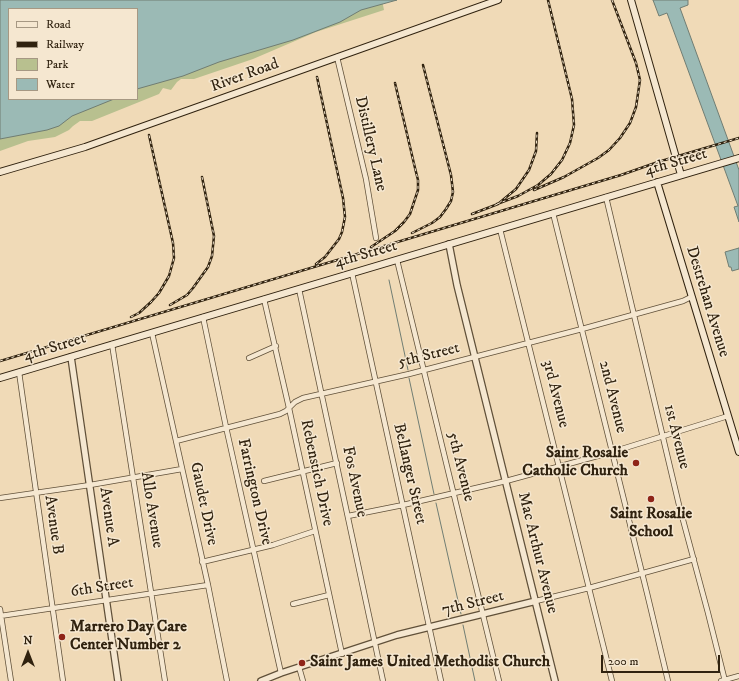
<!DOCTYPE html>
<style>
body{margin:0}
#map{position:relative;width:739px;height:681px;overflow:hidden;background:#f0dab7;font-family:"IM FELL DW Pica",serif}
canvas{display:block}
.legend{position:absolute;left:8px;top:8px;width:130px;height:92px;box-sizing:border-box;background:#f5e7d0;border:1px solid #a69883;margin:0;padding:5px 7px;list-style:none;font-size:12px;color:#30220f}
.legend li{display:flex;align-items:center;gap:8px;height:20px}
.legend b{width:20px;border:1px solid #a69883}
.north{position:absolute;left:8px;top:633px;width:40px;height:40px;-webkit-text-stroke:3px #f5e7d0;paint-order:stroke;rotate:0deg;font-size:11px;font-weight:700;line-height:16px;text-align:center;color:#30220f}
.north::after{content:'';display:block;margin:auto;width:14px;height:18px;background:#30220f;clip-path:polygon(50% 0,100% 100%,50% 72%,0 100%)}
.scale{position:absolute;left:601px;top:655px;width:119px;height:18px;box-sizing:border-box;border:2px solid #30220f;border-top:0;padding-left:5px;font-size:12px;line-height:14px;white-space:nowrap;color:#30220f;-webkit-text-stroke:3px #f5e7d0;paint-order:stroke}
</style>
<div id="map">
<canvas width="739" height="681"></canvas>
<ul class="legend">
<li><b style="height:5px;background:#f5e7d0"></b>Road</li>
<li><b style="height:5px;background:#30220f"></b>Railway</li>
<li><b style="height:11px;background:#b8c08f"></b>Park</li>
<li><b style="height:11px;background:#9bbab5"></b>Water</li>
</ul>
<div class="north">N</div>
<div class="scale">200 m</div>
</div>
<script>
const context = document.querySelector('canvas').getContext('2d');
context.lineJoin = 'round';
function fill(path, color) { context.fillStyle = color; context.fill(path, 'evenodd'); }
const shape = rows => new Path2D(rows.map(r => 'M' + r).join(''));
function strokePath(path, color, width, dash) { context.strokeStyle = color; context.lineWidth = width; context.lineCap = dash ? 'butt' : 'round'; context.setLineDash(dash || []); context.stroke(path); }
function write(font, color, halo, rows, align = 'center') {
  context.font = font + ' "IM FELL DW Pica",serif'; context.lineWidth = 3; context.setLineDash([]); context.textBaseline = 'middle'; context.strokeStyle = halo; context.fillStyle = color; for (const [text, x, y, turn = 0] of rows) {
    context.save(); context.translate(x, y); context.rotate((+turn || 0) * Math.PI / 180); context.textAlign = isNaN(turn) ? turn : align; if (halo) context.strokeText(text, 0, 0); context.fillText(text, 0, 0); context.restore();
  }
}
const green = shape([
 [382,0,384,10,316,32,253,59,194,79,181,79,177,82,171,90,163,88,159,94,92,121,80,121,73,126,69,130,55,137,28,141,0,151,0,137,98,99,137,99,137,83]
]);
const water = shape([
 [0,0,397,0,361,10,340,22,293,40,219,62,183,76,137,89,137,9,9,9,9,99,114,99,72,116,59,126,47,130,0,139,0,0],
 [653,0,688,0,688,5,680,8,739,170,739,222,734,207,738,206,667,13,659,16,653,0],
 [739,248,739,269,732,271,731,267,729,267,725,252,739,248]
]);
const stream = shape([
 [389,280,408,370],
 [409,378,434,494],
 [436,503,461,614],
 [463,625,475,681]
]);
const minor = shape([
 [337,57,366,179,376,238],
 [606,197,679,505,708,613,725,681],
 [553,213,647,593,668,681],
 [500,229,612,681],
 [397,260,499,681],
 [352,273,441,681],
 [299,289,383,681],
 [264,299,289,408,342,654],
 [203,317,226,427,281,673],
 [152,333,208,585,227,681],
 [112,344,165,681],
 [249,358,276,346],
 [19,372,63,681],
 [176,441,280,414,286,411,295,402,303,398,409,374,582,329,683,301,691,297],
 [264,481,337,463],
 [0,498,90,485,182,469],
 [348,516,403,505,506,481,612,452,728,416],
 [202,562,273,545,315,531],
 [536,601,589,588,694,559],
 [293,604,329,595],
 [0,609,11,681],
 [0,616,208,585],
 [299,667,303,681],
 [721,681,739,676]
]);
const tertiary = shape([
 [449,244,457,285,555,681],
 [71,357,118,681],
 [261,681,281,673,397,635,536,601]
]);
const secondary = shape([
 [631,0,681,175],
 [0,172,85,147,498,0],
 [657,182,739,452],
 [0,378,739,158]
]);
const rail = shape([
 [534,190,564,177,598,158,609,150,620,138,630,123,636,107,640,80,636,63,612,0],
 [497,204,518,196,538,185,551,174,562,160,570,143,574,125,572,99,548,0],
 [472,214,498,204,516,189,529,170,536,151,537,133],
 [412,233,432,223,440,217,446,209,451,201,453,192,451,175,423,65],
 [371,247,395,231,404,222,410,214,418,190,418,180,415,168,395,83],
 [316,264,325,257,339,239,342,232,345,217,343,198,317,77],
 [170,305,187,295,193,288,208,267,212,256,214,236,202,177],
 [131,317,139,313,151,302,159,293,169,276,174,258,173,243,149,135],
 [0,361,621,175,658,162,739,138]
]);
const markers = [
 [636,463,4,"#8f2418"],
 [651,499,4,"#8f2418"],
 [62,637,4,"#8f2418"],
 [302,663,4,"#8f2418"]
];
const streetNames = [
 ["River Road",245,76,-20],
 ["Distillery Lane",370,144,77],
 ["4th Street",676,163,-16],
 ["4th Street",366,255,-16],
 ["Destrehan Avenue",707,302,73],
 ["4th Street",55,348,-17],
 ["5th Street",429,356,-14],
 ["3rd Avenue",555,394,76],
 ["2nd Avenue",612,397,76],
 ["1st Avenue",676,437,76],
 ["5th Avenue",460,467,76],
 ["Rebenstich Drive",316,473,78],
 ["Bellanger Street",409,474,77],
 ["Fos Avenue",354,482,78],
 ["Farrington Drive",254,492,77],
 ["Gaudet Drive",203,504,78],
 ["Allo Avenue",151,510,81],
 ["Avenue A",108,517,82],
 ["Avenue B",53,525,82],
 ["Mac Arthur Avenue",537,553,76],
 ["6th Street",102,588,-9],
 ["7th Street",473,604,-14]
];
const poiNames = [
 ["Saint Rosalie",628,454,"right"],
 ["Catholic Church",628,472,"right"],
 ["Saint Rosalie",651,515,"center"],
 ["School",651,533,"center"],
 ["Marrero Day Care",70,628],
 ["Center Number 2",70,646],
 ["Saint James United Methodist Church",310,663]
];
fill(green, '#b8c08f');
fill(water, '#9bbab5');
strokePath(water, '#707d73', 1);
strokePath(stream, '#707d73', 1);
strokePath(minor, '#605039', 6);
strokePath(tertiary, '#605039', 8);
strokePath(secondary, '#30220f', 8);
strokePath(minor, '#f5e7d0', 4.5);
strokePath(tertiary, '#f5e7d0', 5.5);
strokePath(secondary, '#f5e7d0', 6);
strokePath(rail, '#30220f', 2.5);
strokePath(rail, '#f5e7d0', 1, [3]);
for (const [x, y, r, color] of markers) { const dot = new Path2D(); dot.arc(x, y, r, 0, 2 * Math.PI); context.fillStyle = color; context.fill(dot); strokePath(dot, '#f5e7d0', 1.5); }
write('16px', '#30220f', '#f5e7d0', streetNames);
write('bold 16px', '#30220f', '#f5e7d0', poiNames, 'left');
</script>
